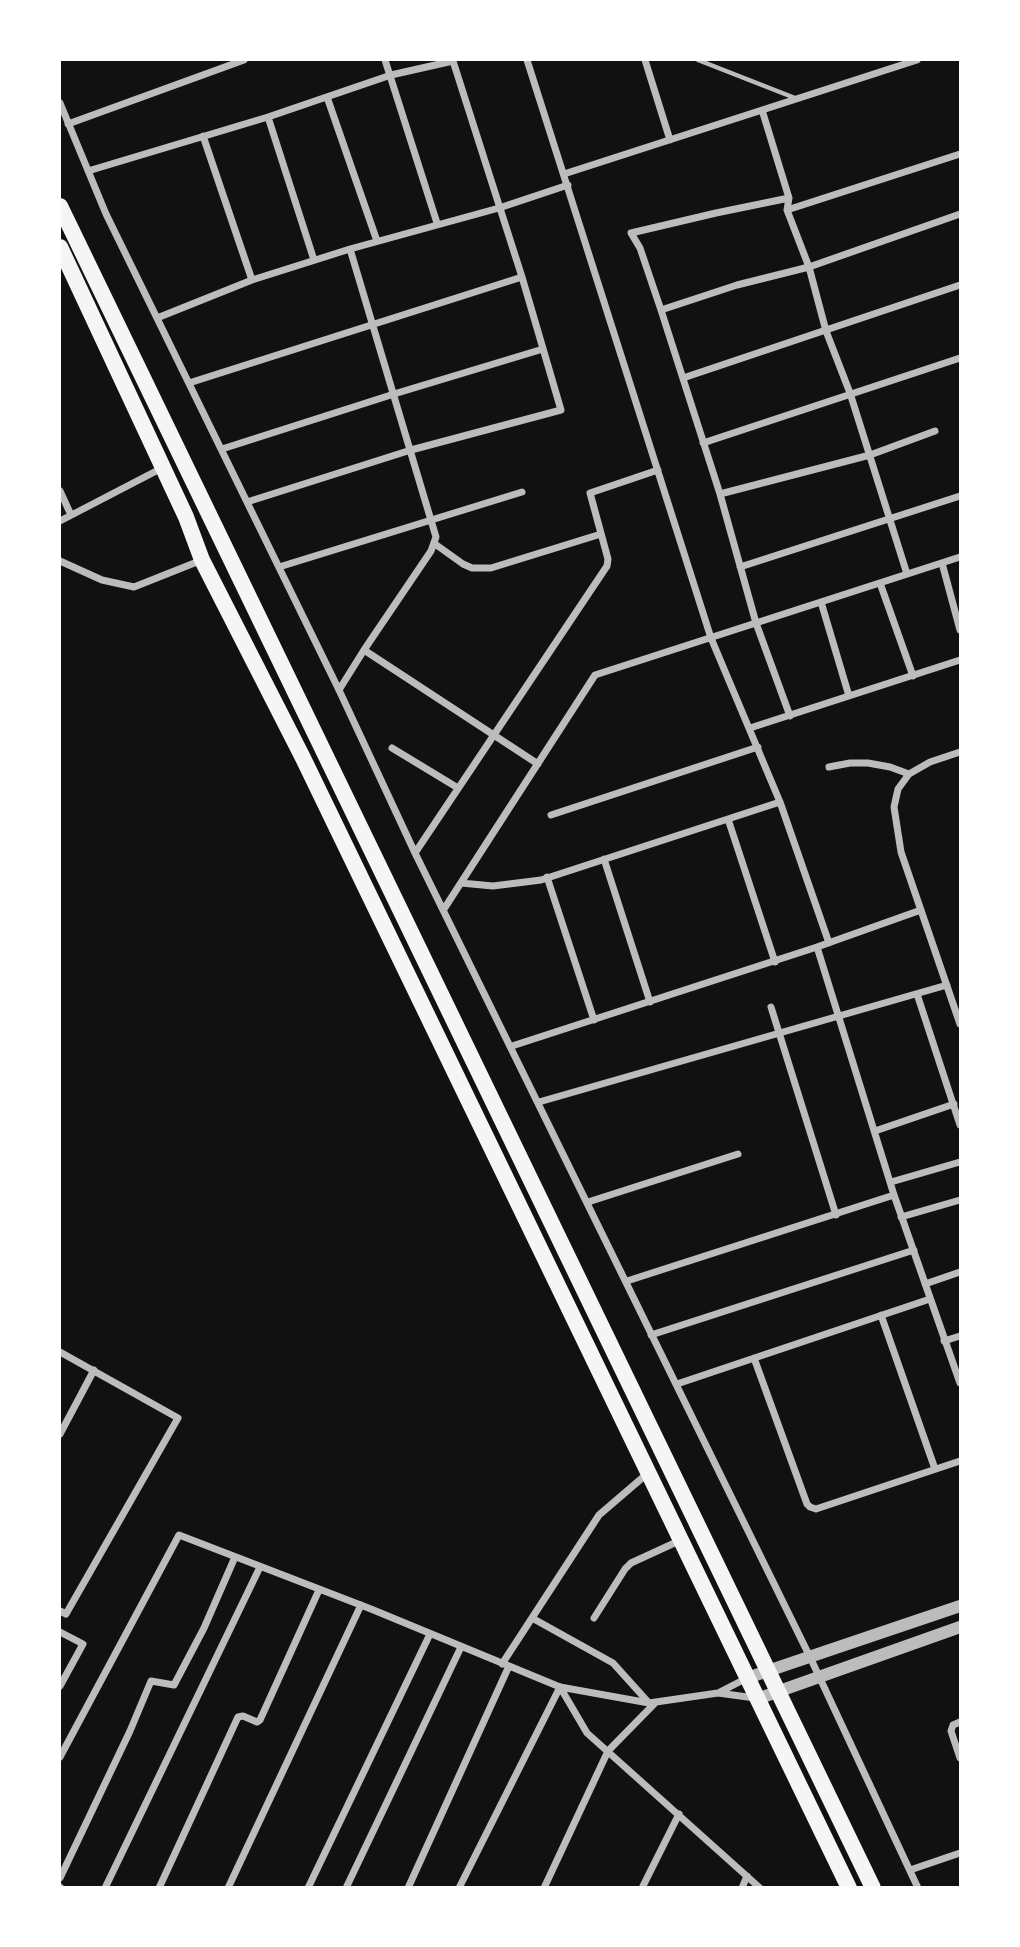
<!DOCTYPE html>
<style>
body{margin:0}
#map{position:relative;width:1020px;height:1947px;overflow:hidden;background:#111;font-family:"Golos Text",sans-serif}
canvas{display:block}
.frame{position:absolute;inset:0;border:61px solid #fff;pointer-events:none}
</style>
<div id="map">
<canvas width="1020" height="1947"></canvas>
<div class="frame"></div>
</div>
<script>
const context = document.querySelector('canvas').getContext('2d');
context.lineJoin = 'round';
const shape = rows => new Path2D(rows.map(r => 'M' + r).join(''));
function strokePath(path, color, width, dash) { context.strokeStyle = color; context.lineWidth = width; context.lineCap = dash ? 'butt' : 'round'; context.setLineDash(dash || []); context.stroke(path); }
const service = shape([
 [698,60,795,98]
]);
const minor = shape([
 [385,60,437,223],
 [527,60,711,638,780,802,829,943],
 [645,60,670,140],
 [327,97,377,241],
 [60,103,106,214,339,690,415,853,810,1657,918,1888],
 [762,110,789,198,787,210,809,267,826,331,850,393,907,574],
 [268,117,314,260],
 [68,124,244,60],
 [203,136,252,280],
 [88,171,268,117,391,75,453,61,522,277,189,383],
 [564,174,917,60],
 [789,198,716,213,631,233,640,248,661,310,720,494,756,623,790,716],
 [787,210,960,154],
 [661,310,737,285,809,267,960,214],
 [157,318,252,280,350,249],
 [683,378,960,285],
 [703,443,960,358],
 [222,449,394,394,543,349],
 [60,491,71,515],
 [720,494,870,455,935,431],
 [247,502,411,450,561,410,522,277],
 [60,521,162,468],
 [435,544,463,564,472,568,491,568,601,534],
 [60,561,102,580,134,587,202,560],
 [942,563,960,630],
 [279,567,522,492],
 [740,567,960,496],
 [880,583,913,676],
 [821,602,849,696],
 [364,650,538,764],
 [339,690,364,650,431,551,436,537,350,249,499,208,568,185],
 [750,728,960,660],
 [392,748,458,788],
 [960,752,930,762,909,774,898,789,894,807,901,852,960,1024],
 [829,767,850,763,868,763,890,767,909,774],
 [551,815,758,747],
 [728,819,775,962],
 [415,853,607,566,608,559,590,493,658,470],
 [604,859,650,1002],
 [547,877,594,1020],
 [461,883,493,886,541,880,780,802],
 [444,909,595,675,960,557],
 [817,947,921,910],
 [917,994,960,1125],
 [771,1007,836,1215],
 [512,1046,817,947,894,1195,960,1383],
 [539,1102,947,985],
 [875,1131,954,1104],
 [891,1182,960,1162],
 [588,1202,738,1154],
 [901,1217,960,1200],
 [627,1281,894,1195],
 [925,1284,960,1272],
 [881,1315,935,1469],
 [651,1335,914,1250],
 [944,1341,960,1336],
 [60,1352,178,1418,66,1614,60,1611],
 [754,1358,807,1504,810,1507,816,1509,960,1461],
 [677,1384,930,1299],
 [60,1434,94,1370],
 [532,1618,613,1663,649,1703],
 [594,1618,625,1569,631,1563,681,1540],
 [60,1632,83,1644,60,1686],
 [502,1664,599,1515,648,1473],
 [560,1687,587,1733,760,1888],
 [718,1693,747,1678],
 [960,1722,953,1725,951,1731,960,1758],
 [60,1757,179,1535,371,1609,560,1687,649,1703,718,1693,755,1698],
 [910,1870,960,1853],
 [60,1878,130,1731,151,1681,174,1685,204,1628,235,1557],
 [60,1887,61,1888],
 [105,1888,260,1567],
 [159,1888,238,1717,243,1716,257,1722,260,1720,319,1590],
 [228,1888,361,1605],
 [308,1888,430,1634],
 [346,1888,461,1647],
 [408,1888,509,1666],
 [459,1888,560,1687],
 [544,1888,608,1751,655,1703],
 [642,1888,679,1814],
 [742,1888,747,1876]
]);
const tertiary = shape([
 [747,1678,960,1606],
 [757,1699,960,1627]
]);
const trunk = shape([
 [60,206,873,1888],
 [60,247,186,517,202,560,303,758,849,1888]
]);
strokePath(service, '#bcbcbc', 4.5);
strokePath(minor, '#bcbcbc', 7);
strokePath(tertiary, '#bcbcbc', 12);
strokePath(trunk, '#f5f5f5', 16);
</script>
